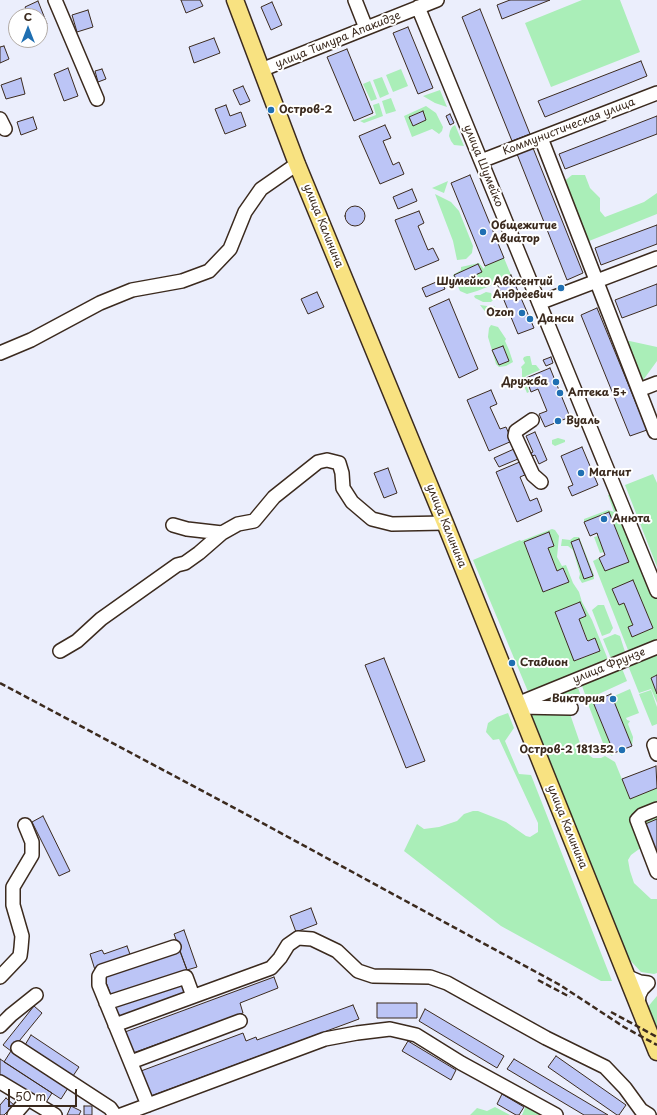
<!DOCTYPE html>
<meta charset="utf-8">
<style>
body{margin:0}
#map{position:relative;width:657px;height:1115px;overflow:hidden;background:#ebeefc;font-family:"Playpen Sans",sans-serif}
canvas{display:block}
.north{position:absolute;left:8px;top:8px;width:40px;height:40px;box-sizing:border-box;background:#fff;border:1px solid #b1aaa5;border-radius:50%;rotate:0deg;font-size:11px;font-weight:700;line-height:16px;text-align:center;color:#3b2a1e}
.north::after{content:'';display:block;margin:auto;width:14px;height:18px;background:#1f6fb2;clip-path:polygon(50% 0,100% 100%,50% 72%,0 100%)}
.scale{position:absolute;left:8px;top:1089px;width:69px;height:18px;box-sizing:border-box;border:2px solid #3b2a1e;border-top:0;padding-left:5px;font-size:12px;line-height:14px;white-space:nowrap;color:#3b2a1e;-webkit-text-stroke:3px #fff;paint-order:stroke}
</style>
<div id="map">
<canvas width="657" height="1115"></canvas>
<div class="north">С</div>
<div class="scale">50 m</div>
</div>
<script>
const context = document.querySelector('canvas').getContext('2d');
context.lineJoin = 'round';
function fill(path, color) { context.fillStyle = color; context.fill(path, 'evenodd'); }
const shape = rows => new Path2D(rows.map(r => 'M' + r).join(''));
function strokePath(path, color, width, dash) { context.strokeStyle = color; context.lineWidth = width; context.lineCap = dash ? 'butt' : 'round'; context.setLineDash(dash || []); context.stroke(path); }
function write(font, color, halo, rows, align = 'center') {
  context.font = font + ' "Playpen Sans",sans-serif'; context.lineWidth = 4; context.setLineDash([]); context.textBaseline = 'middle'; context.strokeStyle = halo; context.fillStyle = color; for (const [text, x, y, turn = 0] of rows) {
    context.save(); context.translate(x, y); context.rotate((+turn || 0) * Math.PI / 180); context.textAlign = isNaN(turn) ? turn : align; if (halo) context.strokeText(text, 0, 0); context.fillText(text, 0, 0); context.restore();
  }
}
const green = shape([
 [582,0,620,0,640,52,551,87,525,23],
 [401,69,408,86,393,92,386,75],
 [382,77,389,94,380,98,373,80],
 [370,81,377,99,371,101,363,84],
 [440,90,447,107,435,103,423,96],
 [391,98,396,111,386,114,382,101],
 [379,103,383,116,364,123,360,121,376,115,373,105],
 [426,106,436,113,443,127,442,131,439,134,432,129,412,137,404,116],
 [422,111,426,120,413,126,409,117],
 [455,125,464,146,454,145,451,141,449,136,450,131,452,127],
 [572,175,585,175,590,188,600,198,600,211,605,217,644,202,657,193,657,214,589,241,562,183],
 [448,181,444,193,432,188],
 [435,194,451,202,459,211,473,246,472,253,466,259,457,260,453,241],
 [504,258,511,275,496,281,490,286,477,291,467,294,460,291,453,275,461,270,461,267,479,263,484,269,485,266],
 [478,264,482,271,458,283,454,276],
 [486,292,491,293,493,300,491,302,483,302,475,298,474,296,476,295,480,295],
 [480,305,487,306,495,306,491,313,487,314],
 [491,325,498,327,506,339,505,341,509,350,513,362,506,366,499,367,496,364,488,337,489,328],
 [503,346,509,361,499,365,492,350],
 [625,340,657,347,657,361,641,383],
 [527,356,530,356,532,365,536,365,540,370,526,376,524,379,529,392,527,393,522,381,522,369,521,367,525,363,523,359,524,357],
 [558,438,565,440,565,442,555,446,552,444,552,440],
 [653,474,657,483,657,567,625,485],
 [615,492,657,594,657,643,631,652,628,650,593,561,599,558,605,571,629,561,609,512,584,522,584,519,608,510,614,512,608,495],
 [633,581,653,628,632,637,628,628,633,625,624,603,619,605,612,589],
 [552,529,555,530,559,536,557,557,562,566,566,565,573,583,579,592,582,602,592,620,609,662,529,694,473,560,520,540,521,541],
 [549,532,554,546,548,548,557,571,564,569,569,582,544,592,524,542],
 [580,602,585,616,579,619,588,641,595,638,600,651,575,661,555,612],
 [598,536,604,552,600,553,594,537],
 [574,537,579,537,594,575,594,579,582,583,579,578,580,574,573,550,568,546,561,546,562,539,570,540],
 [579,539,593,575,584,578,571,543],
 [598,605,604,605,613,628,610,633,602,636,592,610],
 [615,634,620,636,626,655,612,661,603,639],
 [657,650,657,675,651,678,657,694,657,703,651,689,639,693,627,663],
 [621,666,627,681,590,698,586,697,581,683],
 [577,685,582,699,578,702,570,704,569,711,581,746,586,753,593,758,601,758,605,756,615,762,630,799,657,788,657,819,643,825,646,844,631,855,628,860,630,871,634,883,651,899,657,899,657,973,654,974,641,972,629,959,526,706],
 [630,689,639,713,626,718,627,720,630,721,628,724,633,737,632,746,612,697],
 [651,690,657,707,657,724,652,726,639,694],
 [593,702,614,753,612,756,606,751,588,704],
 [508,713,514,728,505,741,519,774,531,775,612,981,601,981,501,926,404,851,417,824,424,829,439,827,457,821,464,814,473,811,478,811,506,822,526,836,530,837,538,832,538,823,499,739,493,740,486,732,488,723,497,717],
 [657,996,657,1033,646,1009],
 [527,1103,548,1115,522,1115],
 [495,1107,510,1115,470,1115,477,1108,487,1111]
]);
const building = shape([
 [181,0,200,0,203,6,186,13,181,0],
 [510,0,550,0,502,19,497,5,510,0],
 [38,1,47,24,40,27,40,16,29,16,25,7,38,1],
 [272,2,282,25,271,30,261,7,272,2],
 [480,9,530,134,512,141,462,17,480,9],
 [88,10,93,27,77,32,72,15,88,10],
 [408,27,433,88,418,94,393,33,408,27],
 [214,38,220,53,194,63,189,47,214,38],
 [4,46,9,59,0,63,0,47,4,46],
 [347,49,373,113,354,121,327,57,347,49],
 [641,61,647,76,545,117,538,101,641,61],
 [68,68,78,96,64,101,54,74,68,68],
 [102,69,106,79,98,82,95,71,102,69],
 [21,78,25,94,6,99,1,85,21,78],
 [243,86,250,101,240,105,233,90,243,86],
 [226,105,230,116,241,112,246,126,225,134,215,109,226,105],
 [423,111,426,120,413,126,409,117,423,111],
 [450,114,454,123,450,125,446,116,450,114],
 [657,116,657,134,565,169,559,154,657,116],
 [33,117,37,129,21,135,17,122,33,117],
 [385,125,391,138,383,141,393,165,399,162,404,174,380,184,359,136,385,125],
 [533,148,583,273,567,280,517,154,533,148],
 [470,175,504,258,485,266,451,183,470,175],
 [412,189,417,201,398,209,393,197,412,189],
 '345 216a10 10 0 1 1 20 0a10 10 0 1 1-20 0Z',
 [419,211,424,223,418,226,428,250,433,248,439,260,415,270,395,220,419,211],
 [657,225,657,244,601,265,595,248,657,225],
 [478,264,482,272,458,283,454,275,478,264],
 [511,275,534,328,518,334,496,281,511,275],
 [441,280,445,289,426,297,422,288,441,280],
 [657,284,657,305,622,318,615,300,657,284],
 [317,292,324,307,308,314,301,299,317,292],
 [449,299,478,369,459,378,429,308,449,299],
 [597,308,647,430,630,436,581,315,597,308],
 [503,346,509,361,499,365,492,350,503,346],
 [551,357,553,363,546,366,543,360,551,357],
 [550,368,570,417,545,427,539,414,547,411,538,389,531,392,526,378,550,368],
 [491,390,497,404,490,407,500,429,506,427,512,441,489,451,467,400,491,390],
 [535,432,547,460,539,464,535,455,532,456,531,453,533,452,526,436,535,432],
 [582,447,598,485,572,496,568,487,573,485,561,456,582,447],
 [514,449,518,459,499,467,494,458,514,449],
 [522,461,527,474,520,477,530,501,537,498,542,511,517,522,496,472,522,461],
 [388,468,397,493,384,498,374,473,388,468],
 [609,512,629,562,605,571,599,558,605,555,598,536,597,533,590,536,584,522,609,512],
 [549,532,554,546,548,548,557,571,563,568,569,582,543,592,524,542,549,532],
 [579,539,593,576,584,579,571,542,579,539],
 [633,580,653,628,632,637,628,627,633,625,632,623,624,603,619,605,612,589,633,580],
 [580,602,586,616,579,619,587,640,588,641,595,638,600,651,574,661,555,612,580,602],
 [384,658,425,761,406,768,365,665,384,658],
 [657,675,657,694,651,678,657,675],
 [611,694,632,746,614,753,593,702,611,694],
 [656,766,657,788,630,799,622,779,656,766],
 [43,816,70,871,59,876,32,822,43,816],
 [657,819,657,860,643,825,657,819],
 [311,908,317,924,296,932,290,916,311,908],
 [184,930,197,967,187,970,174,934,184,930],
 [127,946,131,957,95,970,90,954,102,950,104,954,127,946],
 [179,949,187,970,112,998,104,977,179,949],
 [274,977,278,988,240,1003,243,1013,133,1053,125,1032,274,977],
 [182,981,186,992,118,1018,114,1007,182,981],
 [377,1003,417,1003,417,1018,377,1018,377,1003],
 [353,1005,359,1019,151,1096,141,1071,243,1033,246,1041,256,1037,257,1040,353,1005],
 [34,1006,42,1013,11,1051,3,1045,34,1006],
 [425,1009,504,1056,497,1068,419,1021,425,1009],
 [31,1035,79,1067,73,1076,25,1045,31,1035],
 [408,1041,456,1070,451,1080,402,1051,408,1041],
 [11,1051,68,1088,61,1099,4,1062,11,1051],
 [556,1056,626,1105,619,1115,617,1115,548,1067,556,1056],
 [0,1059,52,1093,45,1104,0,1075,0,1059],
 [514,1059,608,1115,584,1115,507,1069,514,1059],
 [502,1094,524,1107,519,1115,516,1115,497,1104,502,1094],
 [6,1098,14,1105,4,1115,0,1115,0,1105,6,1098],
 [71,1106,81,1111,79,1115,67,1115,71,1106],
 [84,1106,92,1106,92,1115,84,1115,84,1106]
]);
const minor = shape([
 [55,0,97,99],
 [355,0,366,28],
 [418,7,657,591],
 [261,70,437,0],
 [0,119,5,129],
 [541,138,655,432],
 [481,161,657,93],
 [539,303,657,258],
 [0,353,31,340,100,303,132,290,182,281,209,271,230,249,245,212,261,189,297,164],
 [639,390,657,383],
 [532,420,516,431,515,436,533,475,541,482],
 [173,525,187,529,222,533],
 [60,651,77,641,101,619,177,565,185,563,199,553,222,533,238,524,254,521,274,497,318,462,327,460,339,463,342,473,343,488,352,502,372,519,392,524,445,523],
 [517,704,657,647],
 [518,707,571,708],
 [654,745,657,754],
 [657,809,642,815,637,820,657,872],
 [626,976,640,982,648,983,642,989,639,995,638,1004],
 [0,977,20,956,21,948,22,936,13,905,13,887,32,855,32,842,25,825],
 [106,1003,186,977,193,996],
 [115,1025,271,968,280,958,288,945,298,938,312,939,337,951,358,971,373,976,430,977,447,983,546,1038,605,1067,625,1088,641,1110,649,1115],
 [0,1026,11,1015,36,995],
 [18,1048,110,1108,115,1115],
 [131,1062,240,1021],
 [0,1082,55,1115],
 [148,1105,99,985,99,976,102,971,174,947],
 [14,1115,28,1099],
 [121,1115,325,1039,357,1033,390,1029,416,1035,461,1063,556,1115]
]);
const major = shape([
 [235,0,297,164,445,523,657,1052]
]);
const rail = shape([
 [0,683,255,819,560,985,624,1027,657,1045],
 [538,980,570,997],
 [611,1012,657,1037]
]);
const markers = [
 [271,110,4,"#1f6fb2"],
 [483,232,4,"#1f6fb2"],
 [561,288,4,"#1f6fb2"],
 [522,313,4,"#1f6fb2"],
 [530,319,4,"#1f6fb2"],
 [556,382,4,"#1f6fb2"],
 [560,393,4,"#1f6fb2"],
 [558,421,4,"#1f6fb2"],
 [581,473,4,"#1f6fb2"],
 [604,519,4,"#1f6fb2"],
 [512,663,4,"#1f6fb2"],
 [613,699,4,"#1f6fb2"],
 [622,750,4,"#1f6fb2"]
];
const streetNames = [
 ["улица Тимура Апакидзе",338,40,-22],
 ["Коммунистическая улица",569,127,-21],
 ["улица Шумейко",483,166,68],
 ["улица Калинина",323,226,68],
 ["улица Калинина",446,526,68],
 ["улица Фрунзе",609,666,-22],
 ["улица Калинина",567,827,68]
];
const poiNames = [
 ["Остров-2",279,110],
 ["Общежитие",491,226],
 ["Авиатор",491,239],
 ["Шумейко Авксентий",553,282,"right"],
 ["Андреевич",553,295,"right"],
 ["Ozon",514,313,"right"],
 ["Данси",538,319],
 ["Дружба",548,382,"right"],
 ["Аптека 5+",568,393],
 ["Вуаль",566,421],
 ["Магнит",589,473],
 ["Анюта",612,519],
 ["Стадион",520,663],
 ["Виктория",605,699,"right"],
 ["Остров-2 181352",614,750,"right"]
];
fill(green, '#aaeeb8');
fill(building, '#bcc5f6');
strokePath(building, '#3b2a1e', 1);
strokePath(minor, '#3b2a1e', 16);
strokePath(major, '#3b2a1e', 19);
strokePath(minor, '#fff', 13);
strokePath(major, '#f8e281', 16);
strokePath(rail, '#3b2a1e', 2.5, [6, 3]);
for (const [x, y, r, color] of markers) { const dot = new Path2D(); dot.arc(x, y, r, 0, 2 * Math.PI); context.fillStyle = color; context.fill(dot); strokePath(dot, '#fff', 1.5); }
write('11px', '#3b2a1e', '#fff', streetNames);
write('bold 11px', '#3b2a1e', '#fff', poiNames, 'left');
</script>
